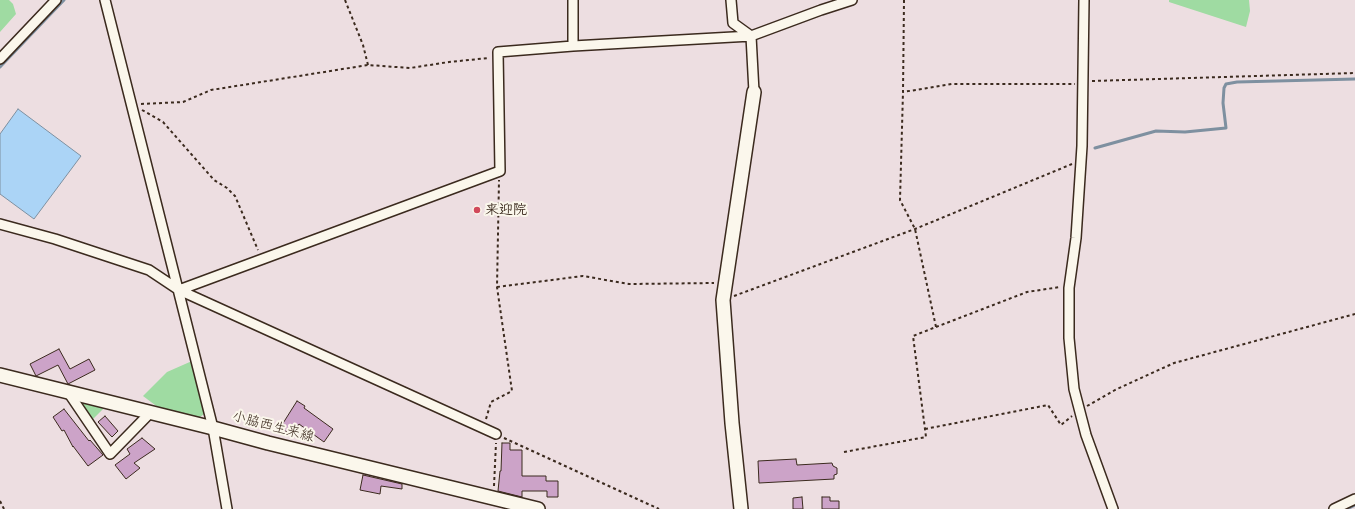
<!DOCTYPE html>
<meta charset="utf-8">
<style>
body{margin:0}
canvas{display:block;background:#eddee1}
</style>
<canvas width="1355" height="509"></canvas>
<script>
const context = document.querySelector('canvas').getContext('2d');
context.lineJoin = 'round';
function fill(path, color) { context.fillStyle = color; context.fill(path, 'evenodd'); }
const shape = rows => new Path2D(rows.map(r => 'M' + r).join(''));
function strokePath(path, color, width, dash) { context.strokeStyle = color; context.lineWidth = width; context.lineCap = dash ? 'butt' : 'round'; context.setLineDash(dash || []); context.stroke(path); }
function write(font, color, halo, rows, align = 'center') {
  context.font = font + ' Itim,"Klee One",sans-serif'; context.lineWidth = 4; context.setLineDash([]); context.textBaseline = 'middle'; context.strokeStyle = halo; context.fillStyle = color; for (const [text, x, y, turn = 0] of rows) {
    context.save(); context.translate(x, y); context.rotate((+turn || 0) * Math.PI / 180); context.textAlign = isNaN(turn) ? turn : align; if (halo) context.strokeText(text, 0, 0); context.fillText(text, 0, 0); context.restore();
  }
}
const green = shape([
 [0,0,9,0,13,4,16,14,0,32],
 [1169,0,1249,0,1250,11,1246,27,1169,2],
 [192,361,207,412,197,419,163,411,143,396,167,372],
 [76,399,105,407,92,420]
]);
const water = shape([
 [18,109,81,156,34,219,0,194,0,134,18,109]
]);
const stream = shape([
 [0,67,64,0],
 [1095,148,1156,131,1185,132,1226,128,1223,103,1224,88,1226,84,1237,82,1355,79],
 [1347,509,1355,505]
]);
const building = shape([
 [59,349,70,369,89,359,95,370,68,384,58,365,36,376,30,364,59,349],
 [297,401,305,406,304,408,333,429,324,442,299,424,292,435,280,428,297,401],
 [64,409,89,441,90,440,103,455,88,466,73,446,73,447,64,430,62,431,53,417,64,409],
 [105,416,118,431,112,437,98,422,105,416],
 [142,438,155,449,134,463,140,468,126,479,115,465,130,454,127,449,142,438],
 [502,443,510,443,510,450,522,450,522,476,546,476,546,481,558,481,558,497,547,497,547,491,522,491,522,497,498,491,500,471,501,471,502,443],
 [796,459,797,465,832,463,833,466,837,468,837,474,834,475,834,479,759,483,758,461,796,459],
 [363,475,402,484,402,489,381,486,380,494,360,490,363,475],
 [802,497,803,509,793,509,793,498,802,497],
 [822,497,830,497,830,501,839,501,839,509,822,509,822,497]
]);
const path = shape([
 [345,0,363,45,368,65],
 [904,0,903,92,952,84,1075,84],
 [1092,81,1355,73],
 [141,104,183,102,211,90,368,65,410,68,449,62,489,58],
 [142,110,163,122,214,180,227,188,235,196,258,250],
 [497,287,583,276,629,284,714,283],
 [734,296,915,229,1072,164],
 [936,327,1027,292,1060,287],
 [1087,406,1115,390,1174,363,1355,314],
 [486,419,491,402,512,391,497,287,499,180],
 [925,429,1048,405,1061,425,1072,416],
 [504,438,659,509],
 [844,452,926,437,913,336,936,327,915,229,900,200,903,92],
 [494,486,496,443],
 [0,501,4,509]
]);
const street = shape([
 [105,0,213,428,227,509],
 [573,0,573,46],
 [731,0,733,23,751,36,754,92],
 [1084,0,1082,146,1076,238,1069,288,1069,338,1074,389,1086,435,1113,509],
 [0,59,56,0],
 [0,224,55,239,149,270,179,290,496,434],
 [179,290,500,171,498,52,573,46,751,36,821,10,852,0],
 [68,392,110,454,151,412],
 [1334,509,1355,499]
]);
const secondary = shape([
 [0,375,213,428,268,443,538,509],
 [741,509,732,423,723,300,754,92]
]);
const markers = [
 [477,210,4,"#d1495b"]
];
const poiNames = [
 ["来迎院",485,210]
];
const streetNames = [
 ["小脇西生来線",273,427,15]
];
fill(green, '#9fdba2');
fill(water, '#abd4f6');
strokePath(water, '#7e90a0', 1);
strokePath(stream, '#7e90a0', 3);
fill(building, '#cca3c8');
strokePath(building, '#3b2a1e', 1);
strokePath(street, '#3b2a1e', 12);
strokePath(secondary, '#3b2a1e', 16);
strokePath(path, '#3b2a1e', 2, [3, 3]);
strokePath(street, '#fbf7ec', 9);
strokePath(secondary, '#fbf7ec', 13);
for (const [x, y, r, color] of markers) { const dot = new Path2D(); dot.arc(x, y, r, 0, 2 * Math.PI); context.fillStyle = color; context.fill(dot); strokePath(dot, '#fbf7ec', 1.5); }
write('bold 14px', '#3b2a1e', '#fbf7ec', poiNames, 'left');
write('14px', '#3b2a1e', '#fbf7ec', streetNames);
</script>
